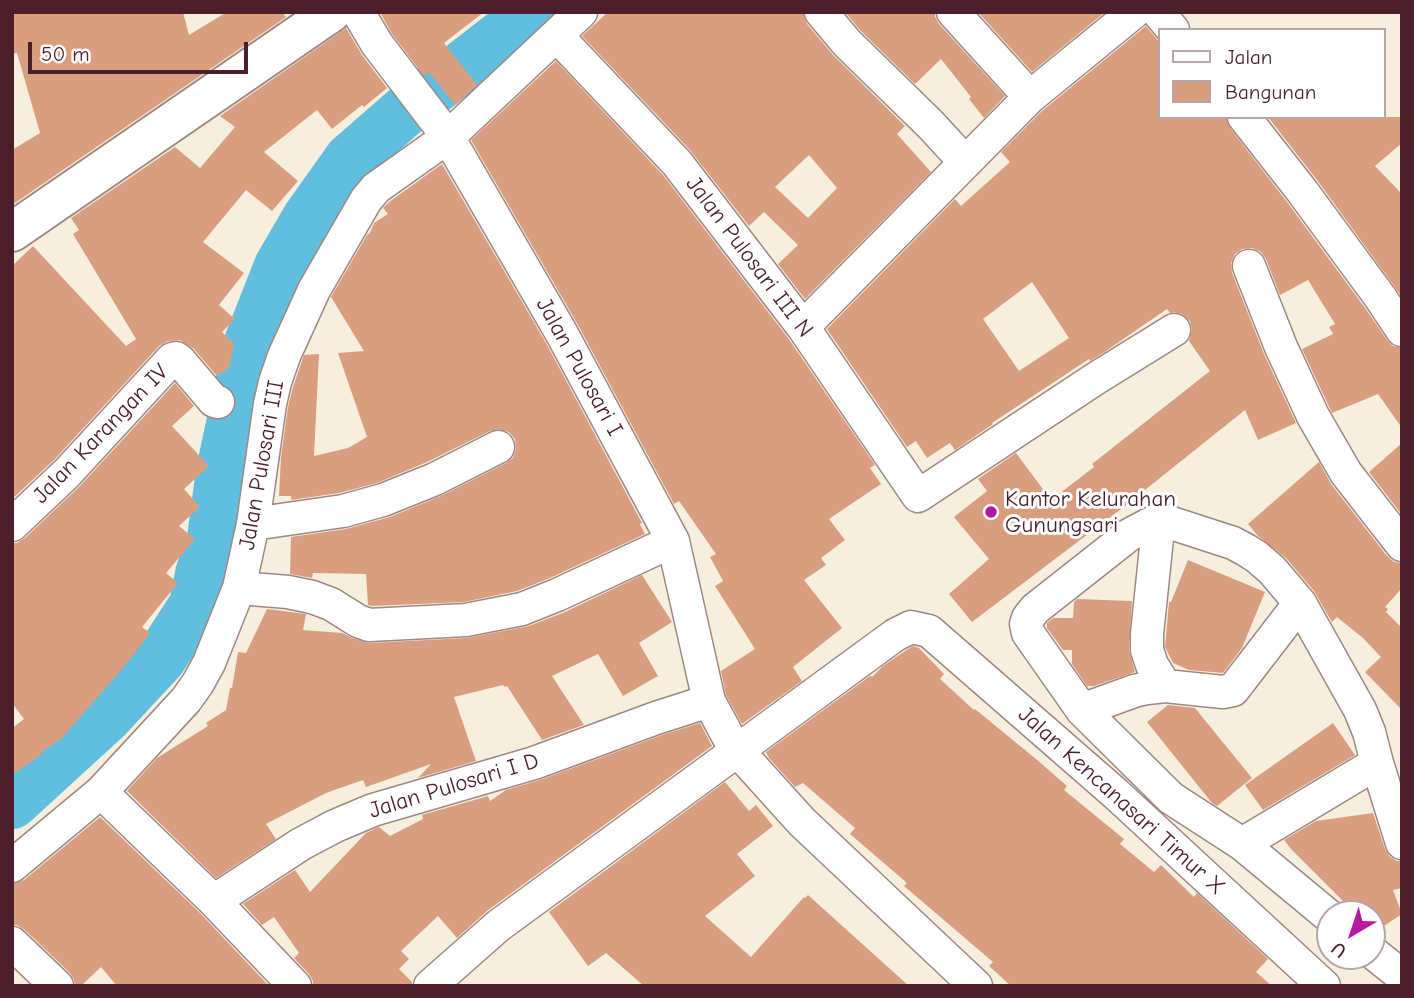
<!DOCTYPE html>
<style>
body{margin:0}
#map{position:relative;width:1414px;height:998px;overflow:hidden;background:#f6efde;font-family:"Comic Neue",sans-serif}
canvas{display:block}
.frame{position:absolute;inset:0;border:14px solid #4a1f2b;pointer-events:none}
.legend{position:absolute;left:1158px;top:28px;width:228px;height:91px;box-sizing:border-box;background:#fff;border:2px solid #b7a5aa;margin:0;padding:9px 12px;list-style:none;font-size:21px;color:#4a1f2b}
.legend li{display:flex;align-items:center;gap:14px;height:35px}
.legend b{width:35px;border:2px solid #b7a5aa}
.north{position:absolute;left:1316px;top:900px;width:70px;height:70px;box-sizing:border-box;background:#fff;border:2px solid #b7a5aa;border-radius:50%;rotate:219deg;font-size:19px;font-weight:700;line-height:28px;text-align:center;color:#4a1f2b}
.north::after{content:'';display:block;margin:auto;width:24px;height:32px;background:#b5179e;clip-path:polygon(50% 0,100% 100%,50% 72%,0 100%)}
.scale{position:absolute;left:28px;top:42px;width:220px;height:32px;box-sizing:border-box;border:4px solid #4a1f2b;border-top:0;padding-left:9px;font-size:21px;line-height:24px;white-space:nowrap;color:#4a1f2b;-webkit-text-stroke:5px #fff;paint-order:stroke}
</style>
<div id="map">
<canvas width="1414" height="998"></canvas>
<div class="frame"></div>
<ul class="legend">
<li><b style="height:9px;background:#fff"></b>Jalan</li>
<li><b style="height:19px;background:#d99e80"></b>Bangunan</li>
</ul>
<div class="north">U</div>
<div class="scale">50 m</div>
</div>
<script>
const context = document.querySelector('canvas').getContext('2d');
context.lineJoin = 'round';
const shape = rows => new Path2D(rows.map(r => 'M' + r).join(''));
function strokePath(path, color, width, dash) { context.strokeStyle = color; context.lineWidth = width; context.lineCap = dash ? 'butt' : 'round'; context.setLineDash(dash || []); context.stroke(path); }
function fill(path, color) { context.fillStyle = color; context.fill(path, 'evenodd'); }
function write(font, color, halo, rows, align = 'center') {
  context.font = font + ' "Comic Neue",sans-serif'; context.lineWidth = 6; context.setLineDash([]); context.textBaseline = 'middle'; context.strokeStyle = halo; context.fillStyle = color; for (const [text, x, y, turn = 0] of rows) {
    context.save(); context.translate(x, y); context.rotate((+turn || 0) * Math.PI / 180); context.textAlign = isNaN(turn) ? turn : align; if (halo) context.strokeText(text, 0, 0); context.fillText(text, 0, 0); context.restore();
  }
}
const river = shape([
 [12,803,106,717,160,659,195,605,201,574,213,538,222,471,249,345,280,266,308,218,350,159,405,111,512,28,528,12]
]);
const building = shape([
 [12,12,183,12,189,35,227,12,282,12,286,17,12,205,12,150,40,133,17,53,12,54],
 [380,12,484,12,444,43,477,85,455,105,429,72,424,76,392,34],
 [608,12,803,12,807,24,833,55,905,126,897,134,931,172,805,299,778,264,798,245,764,212,749,226,690,150,582,36],
 [809,155,837,188,808,218,775,187],
 [845,12,935,12,935,17,939,24,1005,96,984,118,969,99,971,97,941,59,915,84,860,30],
 [978,12,1105,12,1032,72],
 [1146,26,1160,43,1160,117,1226,117,1230,128,1287,202,1365,308,1387,340,1393,346,1402,348,1402,428,1378,394,1332,413,1302,349,1333,334,1329,327,1335,324,1308,280,1280,295,1266,259,1261,252,1252,248,1242,249,1235,254,1231,263,1232,273,1264,354,1296,423,1258,440,1245,410,1125,506,972,622,949,594,989,559,954,517,987,491,978,479,1016,453,1051,500,1094,467,1092,464,1210,371,1189,341,1192,330,1190,321,1182,314,1174,312,1170,313,1167,309,1103,353,1090,361,1089,359,992,423,993,424,955,450,950,443,927,458,916,441,907,447,827,329,955,199,961,206,1010,162,1001,152,1042,111],
 [1032,282,1069,338,1019,371,983,319],
 [346,28,362,55,387,88,364,107,362,105,332,129,317,110,264,152,298,181,272,211,246,190,203,242,244,273,219,305,235,319,222,332,234,344,229,368,217,376,194,349,180,340,168,341,159,346,54,460,12,499,12,266,33,246,126,346,136,339,73,234,79,230,71,218,175,147,200,168,235,127,220,116],
 [556,61,663,175,788,338,875,465,870,468,881,484,829,519,845,540,821,558,826,565,804,580,842,628,793,667,802,681,742,724,726,695,721,671,755,649,715,586,723,581,710,557,716,554,679,501,674,504,578,325,471,140],
 [1268,117,1402,117,1402,143,1375,166,1402,194,1402,297,1317,180],
 [442,164,546,343,642,523,640,524,645,534,550,578,517,591,464,602,372,606,368,605,366,574,313,573,312,578,290,574,291,537,346,529,390,517,443,495,506,463,513,458,516,449,515,439,509,432,498,429,490,431,427,462,377,483,339,493,291,500,291,496,279,496,281,457,288,407,293,387,304,355,319,354,314,456,348,448,367,437,338,353,364,351,331,297,367,235,370,233,374,223,388,214,383,208,389,202],
 [175,383,194,406,172,426,209,466,184,489,200,507,179,526,195,539,166,573,178,583,142,627,150,633,123,668,61,739,41,752,42,754,12,775,12,728,24,719,12,703,12,543,17,543,25,538,80,486],
 [1402,443,1402,515,1369,472],
 [1319,462,1331,484,1387,556,1394,562,1402,563,1402,588,1385,607,1388,609,1386,612,1402,628,1402,710,1365,672,1381,657,1363,638,1337,617,1332,622,1314,591,1286,558,1258,536,1248,524],
 [1188,560,1265,592,1242,648,1223,673,1189,670,1173,663,1165,647,1169,602,1171,602],
 [642,575,672,622,639,643,658,676,623,696,598,654,552,676,584,725,542,740,507,686,505,687,503,685,454,697,476,761,418,778,431,764,366,787,363,780,326,793,266,824,276,839,216,878,127,791,157,758,208,726,206,723,226,710,230,688,232,688,238,652,246,653,267,609,306,614,303,630,342,633,352,638,369,643,467,638,529,626,565,612],
 [1077,599,1132,601,1129,650,1135,672,1094,686,1087,686,1072,664,1072,650,1063,650,1047,628,1047,623,1053,618,1073,618,1074,602],
 [913,646,919,648,944,674,940,679,974,710,975,709,1036,759,1067,786,1064,790,1124,839,1120,844,1154,872,1161,865,1194,897,1197,893,1268,959,1256,972,1272,986,1011,986,989,966,993,962,904,886,907,883,850,834,855,828,803,783,795,787,769,758,766,752,870,676,872,677,883,666,905,651],
 [1168,705,1195,708,1252,778,1217,806,1212,803,1147,722],
 [700,723,712,746,487,911,457,938,438,916,401,951,409,959,399,969,412,982,412,986,313,986,313,981,309,974,294,958,299,953,274,917,262,925,243,904,295,870,310,892,366,833,379,827,390,836,423,819,422,815,488,796,490,801,506,790,540,780,662,735],
 [1333,723,1355,755,1263,810,1245,785],
 [725,782,749,811,756,805,773,826,737,854,755,876,705,916,751,957,804,897,805,898,808,895,909,986,644,986,606,953,588,966,549,912],
 [1373,813,1385,849,1390,857,1397,861,1402,861,1402,888,1393,890,1402,914,1372,934,1372,914,1356,914,1291,849,1284,840,1316,821],
 [100,817,201,914,269,986,117,986,101,967,81,986,75,986,74,980,70,973,25,930,17,925,12,925,12,884,24,880]
]);
const minor = shape([
 [358,12,377,44,448,137,562,334,673,541,709,701,730,740,737,750,802,822,976,986],
 [821,12,847,43,931,125,965,162],
 [953,12,1030,97],
 [1158,12,1173,30],
 [557,36,677,163,803,327,918,496,1095,379,1174,330],
 [1244,117,1302,191,1380,297,1402,330],
 [1249,266,1281,347,1313,416,1346,473,1402,545],
 [803,327,1030,97,1134,12],
 [1159,519,1147,634,1147,650,1152,665,1165,686],
 [253,524,343,511,383,500,435,479,498,447],
 [12,525,67,473,172,359,176,358,180,361,214,401,218,402],
 [239,588,288,592,312,597,331,604,358,621,369,625,466,620,522,609,557,595,673,541],
 [1082,710,1134,691,1147,688,1165,686,1223,692,1233,690,1300,603],
 [101,792,214,901,295,986],
 [1242,844,1377,763],
 [12,866,101,792,186,700,198,683,209,663,239,588,253,524,270,404,275,382,284,356,314,290,366,200,376,188,448,137,581,12],
 [214,901,301,844,335,826,373,810,534,763,656,718,709,701],
 [1330,917,1242,844,1171,798,1082,710,1028,633,1026,624,1028,618,1035,609,1129,535,1159,519,1233,543,1246,550,1257,557,1272,570,1300,603,1360,710,1369,732,1377,763,1402,843],
 [12,943,57,986],
 [1372,952,1402,976],
 [430,986,498,926,895,635,911,627,929,631,1116,794,1324,986]
]);
const tertiary = shape([
 [12,232,332,12]
]);
const markers = [
 [991,512,7,"#b5179e"]
];
const streetNames = [
 ["Jalan Pulosari III N",749,257,53],
 ["Jalan Pulosari I",579,367,61],
 ["Jalan Karangan IV",101,434,-46],
 ["Jalan Pulosari III",262,465,-80],
 ["Jalan Pulosari I D",454,786,-17],
 ["Jalan Kencanasari Timur X",1121,801,42]
];
const poiNames = [
 ["Kantor Kelurahan",1005,499],
 ["Gunungsari",1005,525]
];
strokePath(river, '#61bedf', 52);
fill(building, '#d99e80');
strokePath(minor, '#a08784', 35);
strokePath(tertiary, '#a08784', 42);
strokePath(minor, '#fff', 32);
strokePath(tertiary, '#fff', 38);
for (const [x, y, r, color] of markers) { const dot = new Path2D(); dot.arc(x, y, r, 0, 2 * Math.PI); context.fillStyle = color; context.fill(dot); strokePath(dot, '#fff', 2.5); }
write('23px', '#4a1f2b', '#fff', streetNames);
write('23px', '#4a1f2b', '#fff', poiNames, 'left');
</script>
